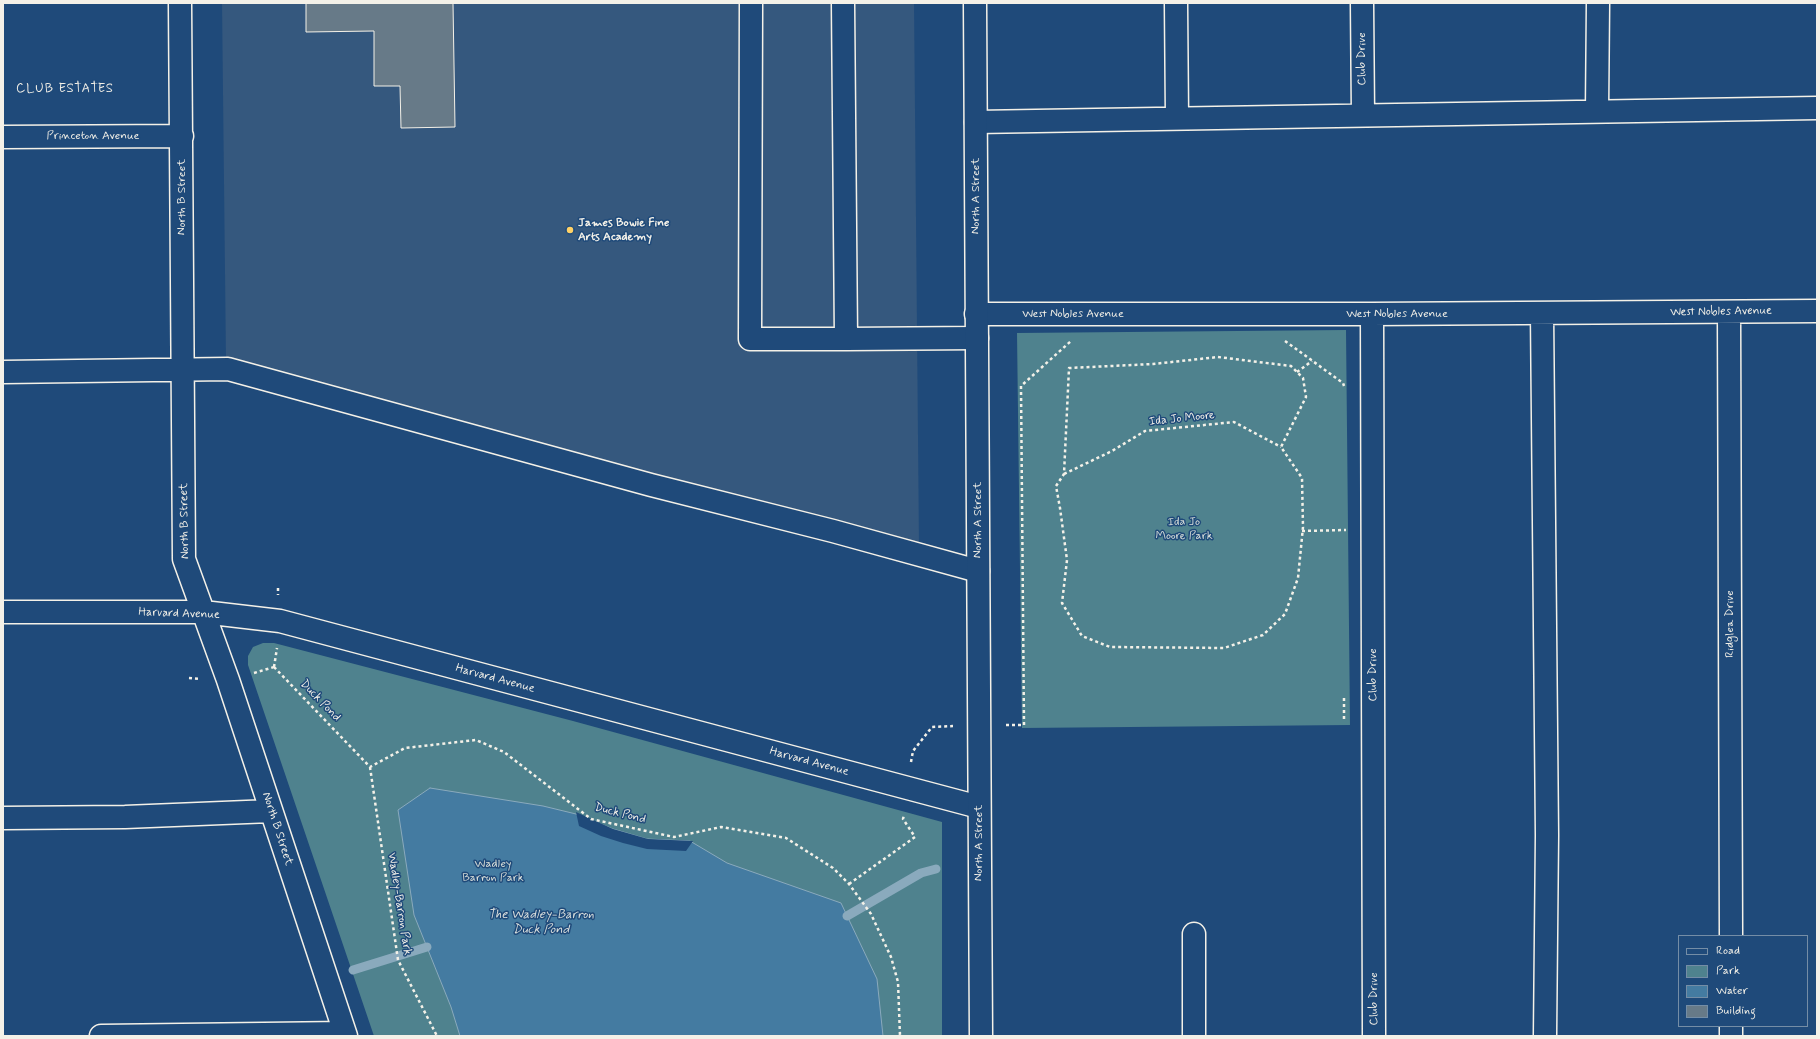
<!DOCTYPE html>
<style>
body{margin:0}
#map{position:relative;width:1820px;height:1039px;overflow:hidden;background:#1f4a7a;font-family:Mynerve,sans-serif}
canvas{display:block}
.frame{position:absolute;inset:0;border:4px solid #f4f1e8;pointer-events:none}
.legend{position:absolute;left:1678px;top:935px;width:130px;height:92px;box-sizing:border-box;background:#1f4a7a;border:1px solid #748da6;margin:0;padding:5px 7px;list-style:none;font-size:12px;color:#f4f1e8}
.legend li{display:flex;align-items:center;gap:8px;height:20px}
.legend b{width:20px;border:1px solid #748da6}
</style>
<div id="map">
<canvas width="1820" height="1039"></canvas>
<div class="frame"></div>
<ul class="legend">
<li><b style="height:5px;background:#1f4a7a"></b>Road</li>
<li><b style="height:11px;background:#4f828e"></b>Park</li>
<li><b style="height:11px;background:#447ba1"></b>Water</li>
<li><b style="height:11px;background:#677a88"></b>Building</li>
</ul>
</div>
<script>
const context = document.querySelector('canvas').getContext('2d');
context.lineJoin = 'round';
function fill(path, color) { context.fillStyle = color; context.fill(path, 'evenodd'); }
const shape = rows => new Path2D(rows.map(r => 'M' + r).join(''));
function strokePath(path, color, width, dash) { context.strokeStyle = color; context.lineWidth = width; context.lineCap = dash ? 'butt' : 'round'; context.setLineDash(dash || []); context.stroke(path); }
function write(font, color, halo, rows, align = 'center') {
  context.font = font + ' Mynerve,sans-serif'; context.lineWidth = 3; context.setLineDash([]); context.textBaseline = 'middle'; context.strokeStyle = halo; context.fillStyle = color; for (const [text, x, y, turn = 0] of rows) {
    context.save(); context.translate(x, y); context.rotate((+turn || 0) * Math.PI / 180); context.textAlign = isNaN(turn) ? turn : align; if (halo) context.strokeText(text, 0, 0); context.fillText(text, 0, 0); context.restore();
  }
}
const built = shape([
 [222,3,914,3,919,546,226,361]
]);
const green = shape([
 [1346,330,1350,725,1022,728,1017,333],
 [263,643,274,643,573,721,942,822,942,1036,374,1036,248,665,248,656,253,647]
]);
const water = shape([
 [430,788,543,806,576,814,613,829,647,839,690,841,727,863,841,903,877,979,883,1036,460,1036,451,1007,414,915,398,810,430,788]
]);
const pier = shape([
 [576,812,613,829,648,839,693,841,686,851,647,849,623,843,601,836,579,826]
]);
const stream = shape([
 [847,916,921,873,936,869],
 [353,970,427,947]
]);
const building = shape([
 [306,3,453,3,455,127,401,128,400,86,374,86,374,31,306,32,306,3]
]);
const path = shape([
 [1285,341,1343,383,1344,386],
 [1218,357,1291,366,1303,378,1306,397,1281,447,1302,478,1303,527,1298,578,1285,614,1263,635,1224,648,1110,647,1082,636,1062,603,1067,560,1060,508,1056,486,1064,474,1069,368,1153,364,1218,357],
 [1297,372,1312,361],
 [1064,474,1112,451,1145,431,1234,422,1281,447],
 [1302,531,1346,530],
 [278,588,278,595],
 [274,667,370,767,405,748,476,740,504,752,591,819,674,837,721,827,786,838,833,868,849,884,871,914,891,957,898,982,900,1036],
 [274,667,277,648],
 [254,673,274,667],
 [189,678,200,679],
 [1344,698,1344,719,1346,719],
 [1006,725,1024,725,1021,386,1071,341],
 [911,762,913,751,932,727,953,726],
 [370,767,398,960,437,1036],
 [849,884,915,837,903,819,904,815]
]);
const minor = shape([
 [180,3,184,559,228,680,346,1036],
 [751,3,750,339,846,339,843,3],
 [1176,3,1177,118],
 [1362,3,1363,115],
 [1597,111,1598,3],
 [976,122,1817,108],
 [3,137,182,136],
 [1542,313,1547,835,1545,1036],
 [1729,313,1731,936],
 [976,314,1372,314,1817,311],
 [1372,314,1374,1036],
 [846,339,977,338],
 [3,372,228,369,651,485,833,531,978,571],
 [3,612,203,612,280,621,979,807],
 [3,818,125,817,271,811],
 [1194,934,1194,1036],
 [1731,1026,1731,1036],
 [101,1036,345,1033]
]);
const major = shape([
 [975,3,981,1036]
]);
const markers = [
 [570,230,4,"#ffd166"]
];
const streetNames = [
 ["Club Drive",1362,59,-90],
 ["Princeton Avenue",93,136],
 ["North A Street",976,196,-90],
 ["North B Street",182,197,-90],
 ["West Nobles Avenue",1721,312,-1],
 ["West Nobles Avenue",1073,314],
 ["West Nobles Avenue",1397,314],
 ["Ida Jo Moore",1182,419,-6],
 ["North A Street",978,520,-90],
 ["North B Street",185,521,-91],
 ["Harvard Avenue",179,614,2],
 ["Ridglea Drive",1730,624,-90],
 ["Club Drive",1373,675,-90],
 ["Harvard Avenue",495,679,15],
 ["Duck Pond",320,701,46],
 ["Harvard Avenue",809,762,15],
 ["Duck Pond",620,814,14],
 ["North B Street",277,829,72],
 ["North A Street",979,843,-90],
 ["Wadley-Barron Park",399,904,81],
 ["Club Drive",1374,999,-90]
];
const poiNames = [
 ["James Bowie Fine",578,223],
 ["Arts Academy",578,237]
];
const parkNames = [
 ["Ida Jo",1184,522],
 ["Moore Park",1184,536],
 ["Wadley",493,864],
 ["Barron Park",493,878]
];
const neighbourhoodNames = [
 ["CLUB ESTATES",65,89]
];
const waterNames = [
 ["The Wadley-Barron",541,915],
 ["Duck Pond",541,930]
];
fill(built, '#35587e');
fill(green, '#4f828e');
fill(water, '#447ba1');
strokePath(water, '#8aaabd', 1);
fill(pier, '#1f4a7a');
strokePath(stream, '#8aaabd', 9);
fill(building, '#677a88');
strokePath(building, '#f4f1e8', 1);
strokePath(minor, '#f4f1e8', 25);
strokePath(major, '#f4f1e8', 25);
strokePath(path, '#f4f1e8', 2.5, [3, 3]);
strokePath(minor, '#1f4a7a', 22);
strokePath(major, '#1f4a7a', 22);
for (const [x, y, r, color] of markers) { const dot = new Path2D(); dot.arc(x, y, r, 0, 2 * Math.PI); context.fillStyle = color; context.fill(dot); strokePath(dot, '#1f4a7a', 1.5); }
write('12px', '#f4f1e8', '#1f4a7a', streetNames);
write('bold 12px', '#f4f1e8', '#1f4a7a', poiNames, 'left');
write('12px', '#dbe0da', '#1f4a7a', parkNames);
context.letterSpacing = '1px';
write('13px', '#f4f1e8', '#1f4a7a', neighbourhoodNames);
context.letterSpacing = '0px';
write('italic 13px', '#dadfdd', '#1f4a7a', waterNames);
</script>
